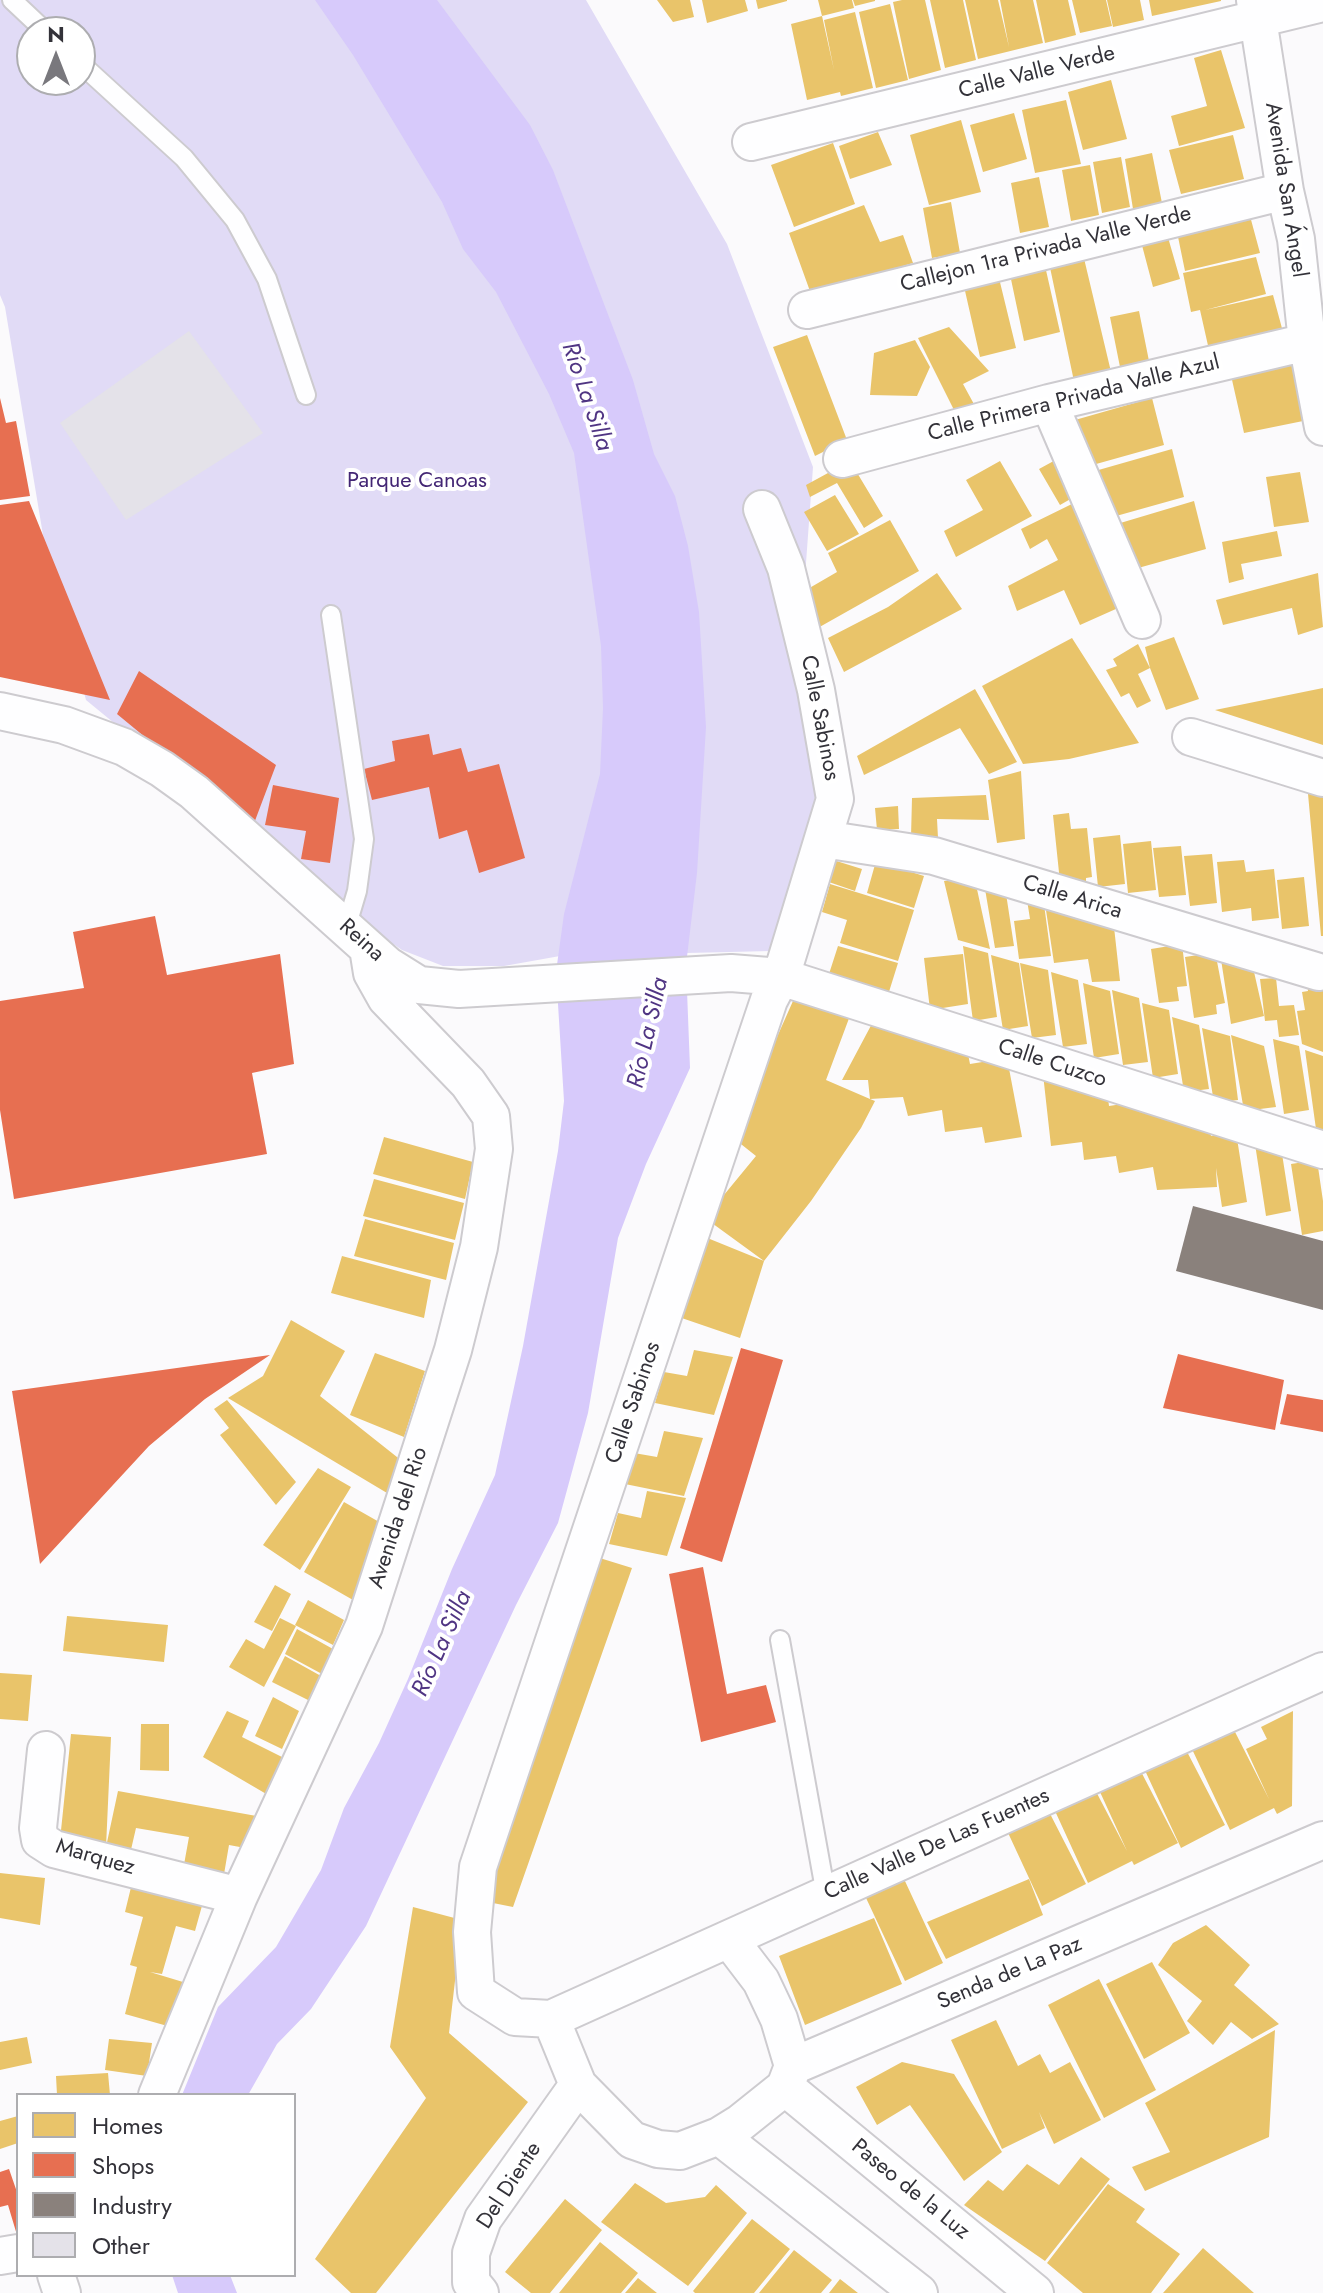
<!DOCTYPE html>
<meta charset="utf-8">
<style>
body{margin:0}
#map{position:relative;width:1323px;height:2293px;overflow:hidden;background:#fbfafc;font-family:Jost,sans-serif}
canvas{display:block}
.legend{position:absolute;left:16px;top:2093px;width:280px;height:184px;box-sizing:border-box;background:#fff;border:2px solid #adadb0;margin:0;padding:10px 14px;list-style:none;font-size:24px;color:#333239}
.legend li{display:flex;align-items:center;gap:16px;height:40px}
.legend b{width:40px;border:2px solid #adadb0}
.north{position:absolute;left:16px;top:16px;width:80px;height:80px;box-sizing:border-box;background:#fff;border:2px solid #adadb0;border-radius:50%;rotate:0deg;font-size:22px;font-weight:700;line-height:32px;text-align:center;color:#333239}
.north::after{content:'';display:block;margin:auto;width:28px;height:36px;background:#79787d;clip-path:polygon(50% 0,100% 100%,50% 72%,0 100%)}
</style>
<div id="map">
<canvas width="1323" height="2293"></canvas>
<ul class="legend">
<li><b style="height:22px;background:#e9c46a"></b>Homes</li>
<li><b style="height:22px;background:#e76f51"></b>Shops</li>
<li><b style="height:22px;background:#8a817c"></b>Industry</li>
<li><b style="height:22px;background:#e4e2e9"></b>Other</li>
</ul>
<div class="north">N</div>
</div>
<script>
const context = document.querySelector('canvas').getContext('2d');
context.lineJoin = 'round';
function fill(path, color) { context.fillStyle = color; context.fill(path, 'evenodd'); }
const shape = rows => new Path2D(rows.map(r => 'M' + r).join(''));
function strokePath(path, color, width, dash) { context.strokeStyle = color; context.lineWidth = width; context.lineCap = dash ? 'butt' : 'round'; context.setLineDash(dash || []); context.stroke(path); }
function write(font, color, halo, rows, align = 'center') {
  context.font = font + ' Jost,sans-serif'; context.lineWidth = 8; context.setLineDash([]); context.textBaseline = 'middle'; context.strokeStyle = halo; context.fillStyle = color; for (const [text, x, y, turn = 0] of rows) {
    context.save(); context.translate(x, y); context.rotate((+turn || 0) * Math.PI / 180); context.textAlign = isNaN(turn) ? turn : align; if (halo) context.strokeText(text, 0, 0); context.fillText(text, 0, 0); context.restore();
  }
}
const green = shape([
 [0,0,586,0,727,244,813,467,803,604,820,804,771,951,560,956,504,966,443,966,402,950,332,902,86,700,44,541,5,307,0,295],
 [32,32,80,32,80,80,32,80]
]);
const water = shape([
 [315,0,437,0,530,125,553,170,633,380,654,454,675,496,688,546,699,612,706,727,697,873,686,965,690,1068,646,1164,618,1238,588,1413,558,1523,516,1605,366,1926,311,2009,277,2044,248,2095,182,2095,218,2007,276,1947,321,1870,344,1808,379,1743,408,1679,452,1569,495,1475,523,1346,558,1151,564,1101,556,972,564,914,600,774,603,708,601,646,574,453,549,394,496,292,463,249,442,202,353,55],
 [172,2275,230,2275,237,2293,178,2293]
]);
const homes = shape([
 [657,0,690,0,694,17,673,22],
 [702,0,745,0,748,11,707,23],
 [756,0,787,0,787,1,758,9],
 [818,0,852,0,854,8,822,16],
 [853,0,875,0,875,1,855,6],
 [902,0,925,0,941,70,909,79,893,2],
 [930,0,963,0,976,60,945,68],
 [965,0,998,0,1009,47,1000,0,1033,0,1043,43,978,59],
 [1036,0,1068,0,1076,35,1045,43],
 [1072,0,1106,0,1112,26,1080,33],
 [1107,0,1140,0,1144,20,1113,27],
 [1149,0,1221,0,1221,1,1152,16],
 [890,4,908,80,876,88,859,12],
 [855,12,873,88,841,96,840,92,807,100,791,24,822,16,834,70,824,20],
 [1221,50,1245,128,1179,146,1171,116,1207,106,1194,58],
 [1111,80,1127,139,1083,150,1068,92],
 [1066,100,1081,164,1035,173,1022,110],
 [1014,113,1027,159,983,172,970,125],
 [961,120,981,192,929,205,910,135],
 [878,132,892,165,850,179,839,146],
 [1233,135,1244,179,1181,194,1169,150],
 [833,143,855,204,794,227,771,165],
 [1152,153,1162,203,1133,209,1125,159],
 [1121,157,1130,207,1102,213,1093,162],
 [1090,165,1099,215,1071,221,1062,170],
 [1039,177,1049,227,1020,233,1011,183],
 [951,202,960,253,932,258,923,208],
 [864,205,880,242,903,235,913,263,811,294,789,233],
 [1250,216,1260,253,1185,271,1177,232],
 [1165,227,1180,279,1153,287,1139,234],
 [1082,250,1112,376,1075,386,1048,258],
 [1043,257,1060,332,1024,341,1008,265],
 [1256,257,1266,294,1205,310,1273,295,1283,332,1209,350,1200,310,1191,312,1183,273],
 [998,274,1016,348,980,357,963,282],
 [1139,311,1149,361,1120,367,1110,317],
 [949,327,989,371,963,384,975,406,955,412,918,338],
 [807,335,847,440,815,456,773,347],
 [915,340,930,367,917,396,870,395,874,353],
 [1292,358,1308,420,1244,433,1230,371],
 [1152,398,1164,445,1089,466,1075,420],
 [1172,449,1184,497,1109,518,1095,471],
 [1061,457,1081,493,1060,505,1039,469],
 [850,461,883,516,864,528,837,483,810,497,806,485],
 [1000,461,1032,516,956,557,944,531,983,510,966,480],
 [1300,472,1309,522,1274,527,1266,477],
 [835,495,859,534,827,551,804,512],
 [1078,501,1127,604,1080,625,1064,590,1017,611,1008,586,1058,560,1047,539,1030,549,1021,529],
 [1194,501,1206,549,1131,570,1117,524],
 [890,520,919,571,816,629,806,590,837,572,828,553],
 [1277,531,1282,556,1241,564,1244,579,1229,583,1222,542],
 [937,573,962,609,844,672,828,638,888,607],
 [1318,573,1323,627,1298,635,1292,608,1223,625,1216,600],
 [1174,637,1199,699,1166,710,1150,668,1145,647],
 [1072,638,1139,743,1069,759,1023,764,982,686],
 [1138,644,1150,668,1138,674,1151,701,1137,708,1129,693,1121,697,1106,670,1117,666,1113,659],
 [1323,688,1323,745,1215,710],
 [975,689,1017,762,989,774,960,728,864,775,857,756],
 [1021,771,1025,839,997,843,988,780],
 [1307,783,1323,788,1323,936,1321,936],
 [986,795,989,820,937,819,938,838,911,837,912,798],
 [898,806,899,829,877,830,875,808],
 [1069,813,1071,829,1087,828,1092,877,1086,878,1086,890,1060,882,1053,815],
 [1120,835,1125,884,1098,887,1093,838],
 [1151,841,1156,890,1128,893,1123,844],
 [1181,846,1186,895,1159,897,1153,848],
 [1212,854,1217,903,1190,906,1184,856],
 [830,859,862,869,855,891,823,880],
 [1244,860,1246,872,1274,869,1279,918,1252,921,1251,908,1222,912,1217,862],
 [876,861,924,876,914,908,867,893],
 [1304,877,1309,926,1282,929,1277,880],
 [975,880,990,949,958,940,944,881],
 [830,884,914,910,898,961,840,943,847,920,822,912],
 [1005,887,1014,946,995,948,985,889],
 [1043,897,1051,956,1019,959,1014,921,1030,919,1027,900],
 [1044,897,1077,910,1079,919,1113,918,1120,981,1092,982,1088,959,1054,963],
 [1182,944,1187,986,1177,987,1179,1001,1159,1003,1151,949],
 [838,946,898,963,888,995,828,977],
 [963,946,988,953,997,1017,973,1021],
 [1196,946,1215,951,1225,1003,1216,1005,1217,1014,1194,1018,1185,957,1198,955],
 [1220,953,1252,963,1264,1016,1231,1024],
 [963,954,968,1004,930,1010,924,958],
 [991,955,1019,963,1028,1026,1003,1030],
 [1020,963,1048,970,1056,1035,1032,1038],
 [1051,972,1078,980,1087,1044,1063,1047],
 [1306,975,1323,980,1323,1052,1302,1044,1297,1011,1305,1010,1302,992,1308,991],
 [1276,978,1279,1006,1294,1005,1299,1035,1279,1037,1277,1020,1265,1021,1260,979],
 [1083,983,1110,991,1119,1054,1094,1058],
 [1112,990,1139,998,1148,1062,1123,1065],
 [797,992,851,1013,826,1080,870,1099,868,1080,842,1080,875,1018,931,1033,933,1046,966,1044,970,1064,1007,1058,1022,1137,985,1143,982,1127,945,1132,942,1110,908,1116,903,1097,870,1099,875,1101,861,1128,811,1201,764,1261,705,1218,756,1156,727,1133,755,1098,769,1055],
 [1142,1003,1169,1010,1178,1074,1153,1078],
 [1172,1017,1199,1025,1209,1089,1184,1092],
 [1202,1028,1230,1036,1238,1100,1214,1103],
 [1231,1035,1264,1046,1276,1107,1244,1111],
 [1273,1039,1299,1046,1309,1110,1284,1114],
 [1305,1050,1323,1056,1323,1131,1316,1129],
 [1043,1074,1107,1090,1109,1106,1142,1101,1207,1116,1211,1136,1236,1132,1247,1202,1222,1207,1216,1168,1217,1187,1157,1190,1153,1167,1119,1173,1116,1156,1084,1160,1082,1142,1051,1146],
 [384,1137,473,1162,465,1199,373,1174],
 [1280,1141,1291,1211,1266,1216,1255,1144],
 [1317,1160,1323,1201,1323,1231,1302,1235,1291,1164],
 [374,1179,464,1203,455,1240,363,1216],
 [365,1219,454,1243,446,1280,354,1256],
 [700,1235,764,1261,740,1338,670,1314],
 [342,1256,431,1280,424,1318,331,1293],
 [291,1320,345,1351,320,1396,402,1461,387,1493,228,1398,263,1376],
 [694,1350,733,1357,714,1415,655,1403,664,1372,687,1376],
 [375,1353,425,1371,404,1437,350,1415],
 [227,1400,296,1482,276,1505,220,1435,229,1428,214,1409],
 [664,1431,703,1438,684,1496,625,1484,634,1453,657,1457],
 [318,1468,351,1487,300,1570,263,1545],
 [647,1491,686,1498,667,1556,609,1544,618,1513,641,1518],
 [344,1502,388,1527,353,1600,304,1572],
 [590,1555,632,1568,513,1907,488,1902,511,1804],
 [275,1585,291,1594,272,1631,254,1622],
 [308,1600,344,1620,333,1645,295,1625],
 [67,1616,168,1625,164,1662,63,1651],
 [280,1618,296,1626,264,1687,229,1667,246,1639,264,1649],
 [297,1629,333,1649,322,1674,285,1654],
 [285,1656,321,1676,310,1701,272,1682],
 [0,1673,32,1675,28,1721,0,1719],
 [273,1697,299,1711,282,1749,255,1736],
 [227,1711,249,1721,242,1737,286,1759,268,1795,203,1757],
 [1293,1711,1292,1806,1277,1814,1274,1808,1230,1830,1191,1747,1232,1726,1269,1799,1246,1749,1267,1739,1261,1727],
 [141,1724,169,1724,169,1771,140,1770],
 [71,1734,111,1737,106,1847,118,1791,262,1817,256,1850,229,1845,223,1880,183,1870,189,1837,136,1828,130,1854,60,1840],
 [1183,1744,1225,1825,1181,1848,1142,1764],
 [1135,1760,1178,1843,1134,1865,1132,1861,1088,1883,1050,1800,1090,1780,1127,1851,1095,1781],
 [1044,1802,1086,1884,1042,1906,1003,1822],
 [898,1866,943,1963,905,1981,859,1883],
 [0,1873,45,1878,40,1925,0,1918],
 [134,1875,205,1895,195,1931,176,1926,162,1974,150,1972,183,1982,171,2027,125,2014,137,1967,130,1965,143,1917,125,1912],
 [1029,1879,1043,1915,946,1959,927,1922],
 [413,1907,462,1920,449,2033,528,2102,376,2293,351,2293,315,2259,426,2098,390,2047],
 [874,1918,902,1984,805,2025,779,1956],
 [1206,1925,1250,1965,1234,1985,1279,2024,1252,2039,1231,2022,1213,2045,1187,2021,1202,2001,1158,1965,1173,1943],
 [1152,1962,1190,2033,1144,2059,1106,1984],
 [1099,1979,1156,2090,1104,2118,1048,2005],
 [996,2020,1018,2066,1040,2054,1050,2073,1070,2062,1101,2120,1054,2144,1039,2112,1045,2128,1002,2149,951,2040],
 [1275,2030,1269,2137,1145,2191,1132,2167,1170,2152,1145,2103],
 [27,2037,32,2063,0,2070,0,2042],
 [109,2039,152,2043,147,2076,105,2070],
 [902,2062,954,2074,1002,2152,964,2181,910,2105,877,2125,856,2087],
 [108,2073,110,2095,57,2095,56,2076],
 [18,2116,18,2143,0,2149,0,2121],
 [1081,2157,1110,2179,1045,2261,964,2205,988,2180,1003,2191,1027,2164,1059,2185],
 [635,2183,666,2203,705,2197,716,2185,747,2213,688,2286,601,2222],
 [1108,2184,1145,2209,1136,2222,1180,2254,1151,2293,1083,2293,1047,2263],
 [565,2199,602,2230,550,2293,531,2293,505,2272],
 [752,2219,790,2249,754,2293,695,2293,693,2291],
 [600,2242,638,2273,621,2293,559,2293],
 [1203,2248,1254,2293,1163,2293],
 [794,2250,832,2280,821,2293,759,2293],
 [638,2278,657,2293,625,2293],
 [840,2279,858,2293,829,2293]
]);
const shops = shape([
 [0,398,6,423,16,421,30,496,0,500],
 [29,501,110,700,0,677,0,505],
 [139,671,276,765,253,826,117,714],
 [429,734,433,755,461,748,468,772,499,764,525,858,479,873,467,830,439,839,429,787,372,800,364,769,395,761,392,741],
 [273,785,339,798,330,863,301,859,306,831,265,825],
 [155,916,167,975,280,954,294,1064,252,1073,267,1154,14,1199,0,1110,0,1001,84,988,73,932],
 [741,1348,783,1360,722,1562,680,1548],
 [1178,1354,1284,1380,1275,1430,1163,1408],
 [270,1355,205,1399,149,1446,40,1564,12,1391],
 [1287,1394,1323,1400,1323,1432,1280,1424],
 [703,1567,727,1694,766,1685,776,1722,701,1742,669,1574],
 [9,2169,18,2195,17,2235,8,2205,0,2207,0,2172]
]);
const industry = shape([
 [1193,1206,1323,1241,1323,1310,1176,1271]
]);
const building = shape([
 [189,331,263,433,126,520,60,423]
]);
const lane = shape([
 [12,0,46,32],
 [80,63,184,158,235,220,267,279,306,395],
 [331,615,364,839,357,891,346,928],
 [780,1640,826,1895]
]);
const street = shape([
 [1255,0,1285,191,1296,239,1307,342,1323,427],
 [751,142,1323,3],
 [807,310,1285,191],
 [1049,403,1142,620],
 [842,459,1049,403,1307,342],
 [762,509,786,568,816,690,835,799,781,977,769,1000,478,1867,472,1932,476,1992,515,2017,551,2019,578,2085,632,2140,658,2149,680,2151,719,2136,740,2123,785,2087,793,2066,1323,1840],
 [0,711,64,725,124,747,162,769,194,792,387,965,419,985,459,989,731,973,781,977,1323,1150],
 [1191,737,1323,778],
 [823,839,934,856,1319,972],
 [46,1750,38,1828,40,1840,54,1849,239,1896],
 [729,1939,761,1981,779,2019,793,2066],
 [551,2019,1323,1671],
 [785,2087,1035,2293],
 [157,2095,239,1896,364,1626,453,1350,479,1247,494,1149,491,1116,468,1083,386,998,372,973,368,948],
 [719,2136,919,2293],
 [0,2256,18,2253],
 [56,2275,62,2293],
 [480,2293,471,2282,471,2253,483,2219,578,2085]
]);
const streetNames = [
 ["Calle Valle Verde",1037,73,-14],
 ["Avenida San Ángel",1285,190,81],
 ["Callejon 1ra Privada Valle Verde",1046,250,-14],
 ["Calle Primera Privada Valle Azul",1074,399,-14],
 ["Calle Sabinos",819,718,79],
 ["Calle Arica",1072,898,17],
 ["Reina",361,941,42],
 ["Calle Cuzco",1052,1064,18],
 ["Calle Sabinos",634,1403,-71],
 ["Avenida del Rio",399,1518,-72],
 ["Calle Valle De Las Fuentes",937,1845,-24],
 ["Marquez",95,1858,16],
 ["Senda de La Paz",1010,1974,-23],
 ["Del Diente",510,2186,-57],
 ["Paseo de la Luz",910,2190,39]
];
const parkNames = [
 ["Parque Canoas",417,482]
];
const waterNames = [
 ["Río La Silla",586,397,71],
 ["Río La Silla",649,1033,-77],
 ["Río La Silla",443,1644,-66]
];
fill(green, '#e1dbf6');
fill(water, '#d7cafb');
fill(homes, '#e9c46a');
fill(shops, '#e76f51');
fill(industry, '#8a817c');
fill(building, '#e4e2e9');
strokePath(lane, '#cdcbcf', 22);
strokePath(street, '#cdcbcf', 40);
strokePath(lane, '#fefeff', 18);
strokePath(street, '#fefeff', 36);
write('22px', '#333239', '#fff', streetNames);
write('22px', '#432674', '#fff', parkNames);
write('italic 24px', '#503583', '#fff', waterNames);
</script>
